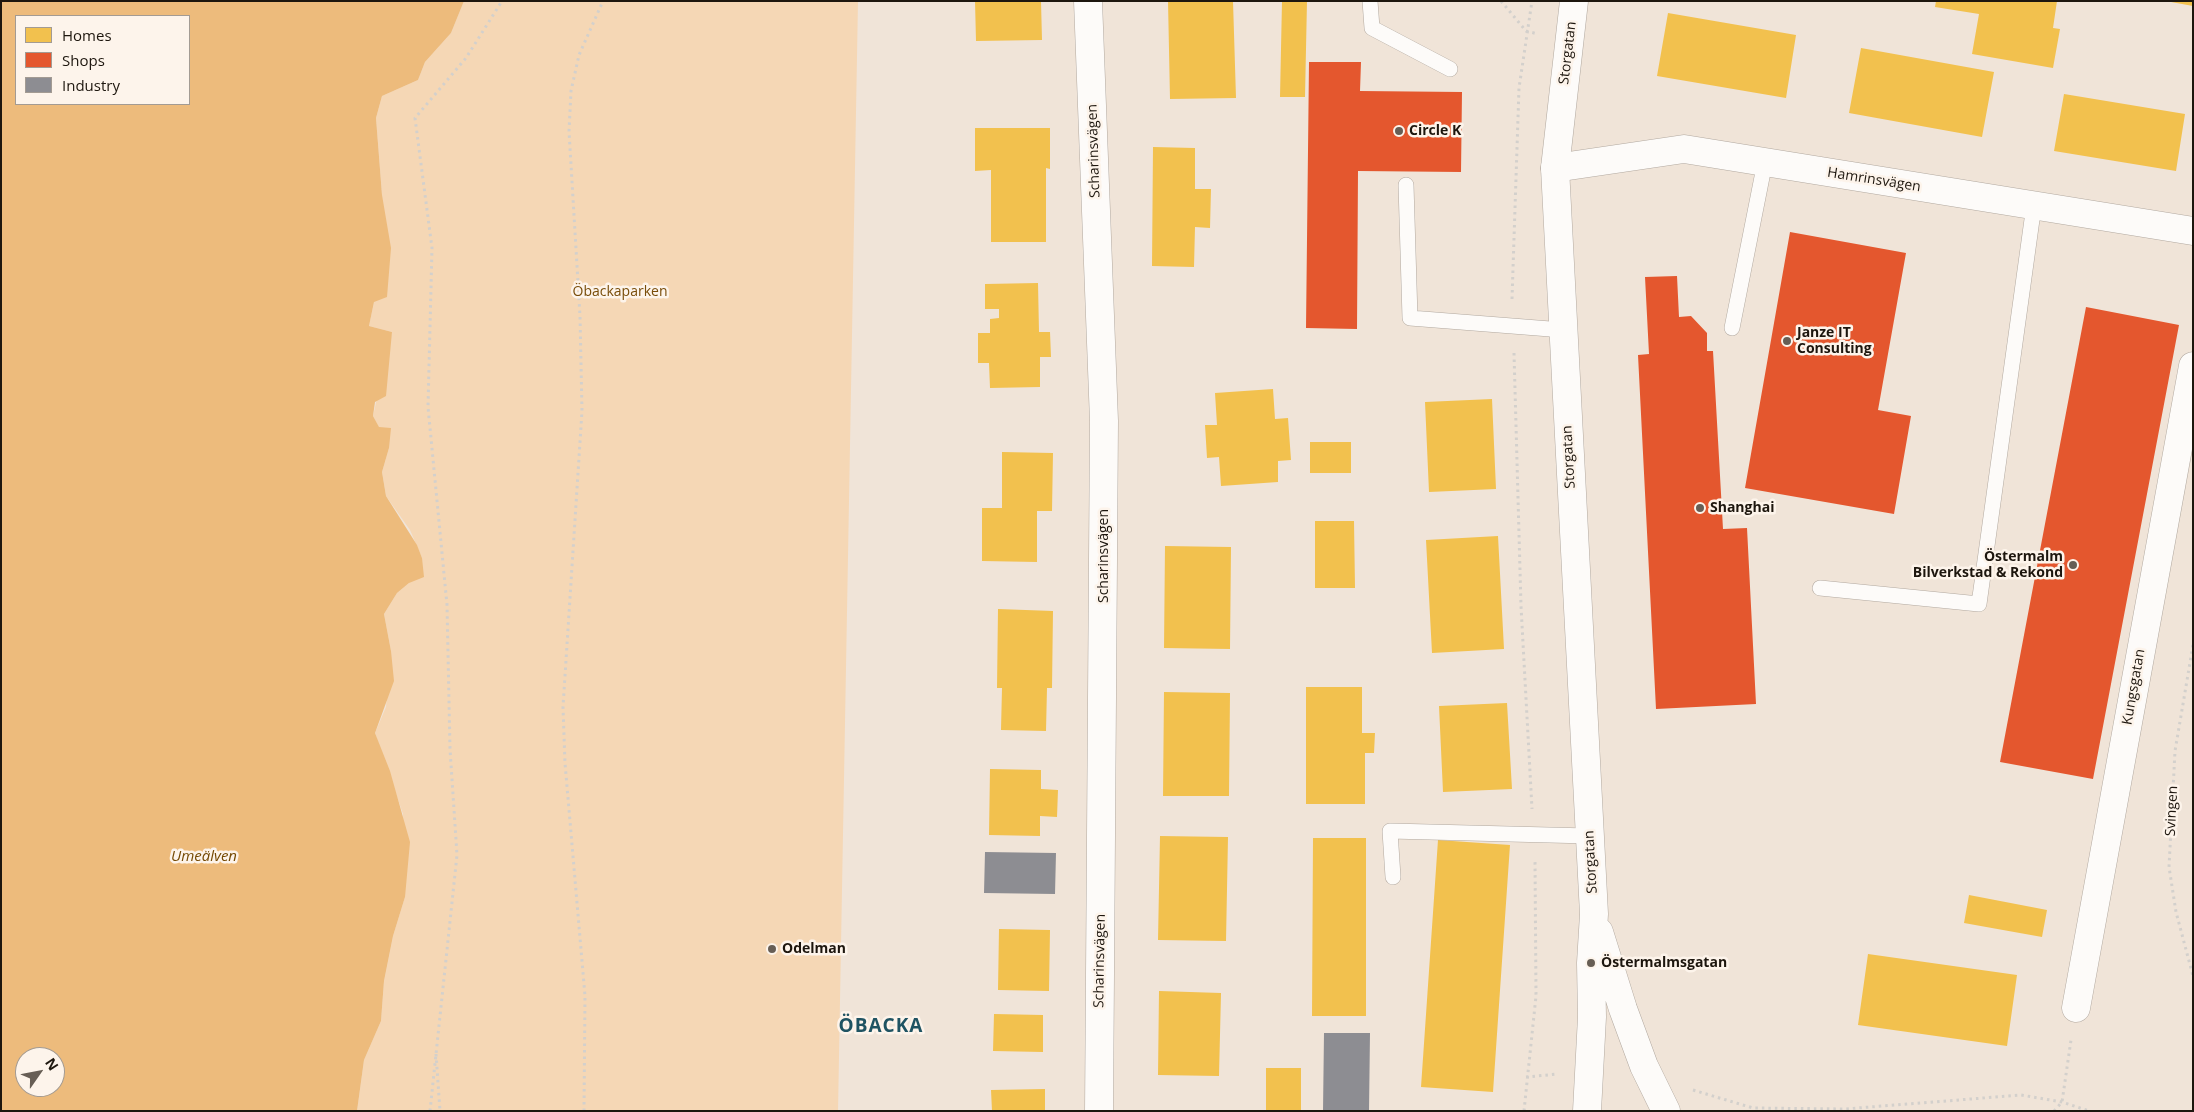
<!DOCTYPE html>
<meta charset="utf-8">
<style>
body{margin:0}
#map{position:relative;width:2194px;height:1112px;overflow:hidden;background:#f0e4d8;font-family:"Open Sans",sans-serif}
canvas{display:block}
.frame{position:absolute;inset:0;border:2px solid #1d160e;pointer-events:none}
.legend{position:absolute;left:15px;top:15px;width:175px;height:90px;box-sizing:border-box;background:#fdf4eb;border:1px solid #a39b93;margin:0;padding:6px 9px;list-style:none;font-size:15px;color:#1d160e}
.legend li{display:flex;align-items:center;gap:10px;height:25px}
.legend b{width:25px;border:1px solid #a39b93}
.north{position:absolute;left:15px;top:1047px;width:50px;height:50px;box-sizing:border-box;background:#fdf4eb;border:1px solid #a39b93;border-radius:50%;rotate:57deg;font-size:14px;font-weight:700;line-height:20px;text-align:center;color:#1d160e}
.north::after{content:'';display:block;margin:auto;width:18px;height:22px;background:#675e55;clip-path:polygon(50% 0,100% 100%,50% 72%,0 100%)}
</style>
<div id="map">
<canvas width="2194" height="1112"></canvas>
<div class="frame"></div>
<ul class="legend">
<li><b style="height:14px;background:#f2c14e"></b>Homes</li>
<li><b style="height:14px;background:#e4572e"></b>Shops</li>
<li><b style="height:14px;background:#8d8d92"></b>Industry</li>
</ul>
<div class="north">N</div>
</div>
<script>
const context = document.querySelector('canvas').getContext('2d');
context.lineJoin = 'round';
function fill(path, color) { context.fillStyle = color; context.fill(path, 'evenodd'); }
const shape = rows => new Path2D(rows.map(r => 'M' + r).join(''));
function strokePath(path, color, width, dash) { context.strokeStyle = color; context.lineWidth = width; context.lineCap = dash ? 'butt' : 'round'; context.setLineDash(dash || []); context.stroke(path); }
function write(font, color, halo, rows, align = 'center') {
  context.font = font + ' "Open Sans",sans-serif'; context.lineWidth = 5; context.setLineDash([]); context.textBaseline = 'middle'; context.strokeStyle = halo; context.fillStyle = color; for (const [text, x, y, turn = 0] of rows) {
    context.save(); context.translate(x, y); context.rotate((+turn || 0) * Math.PI / 180); context.textAlign = isNaN(turn) ? turn : align; if (halo) context.strokeText(text, 0, 0); context.fillText(text, 0, 0); context.restore();
  }
}
const green = shape([
 [464,1,858,1,838,1111,357,1111,364,1060,381,1021,384,981,393,936,405,897,403,814,375,733,386,707,391,651,384,614,397,593,409,583,422,558,410,530,386,496,382,472,389,448,373,416,392,332,369,326,374,302,382,195,376,118,382,96,418,80,425,62,451,33]
]);
const water = shape([
 [1,1,464,1,451,33,425,62,418,80,382,96,376,118,382,195,391,248,387,297,374,302,369,326,392,332,386,396,375,402,373,416,379,427,391,428,389,448,382,472,386,496,417,545,422,558,424,577,409,583,397,593,384,614,391,651,394,681,375,733,390,771,410,842,405,897,393,936,384,981,381,1021,364,1060,357,1111,1,1111],
 [16,16,189,16,189,104,16,104],
 [25,1057,55,1057,55,1087,25,1087]
]);
const homes = shape([
 [975,1,1041,1,1042,40,976,41],
 [1168,1,1233,1,1236,98,1170,99],
 [1282,1,1307,1,1305,97,1280,97],
 [1936,1,2057,1,2053,28,2060,29,2053,68,1972,54,1979,14,1935,7],
 [2171,1,2193,1,2193,6,2171,2],
 [1668,13,1796,35,1786,98,1657,76],
 [1861,48,1994,72,1982,137,1849,113],
 [2064,94,2185,114,2176,171,2054,151],
 [975,128,1050,128,1050,169,1046,168,1046,242,991,242,991,170,975,171],
 [1153,147,1195,148,1195,189,1211,189,1210,228,1195,227,1194,267,1152,266],
 [1038,283,1039,332,1050,332,1051,357,1040,357,1040,387,990,388,989,363,978,363,978,333,990,333,990,319,999,318,999,309,985,309,985,284],
 [1273,389,1275,419,1288,418,1291,460,1278,461,1278,482,1221,486,1219,457,1207,458,1205,425,1217,425,1215,393],
 [1492,399,1496,489,1429,492,1425,402],
 [1310,442,1351,442,1351,473,1310,473],
 [1002,452,1053,453,1052,511,1037,511,1037,562,982,561,982,508,1002,508],
 [1315,521,1354,521,1355,588,1315,588],
 [1498,536,1504,649,1432,653,1426,540],
 [1165,546,1231,547,1230,649,1164,648],
 [998,609,1053,611,1052,688,1047,688,1046,731,1001,730,1002,688,997,688],
 [1306,687,1362,687,1362,733,1375,733,1374,753,1365,753,1365,804,1306,804],
 [1164,692,1230,693,1229,796,1163,796],
 [1507,703,1512,789,1443,792,1439,706],
 [990,769,1041,770,1041,789,1058,790,1057,817,1040,816,1040,836,989,835],
 [1160,836,1228,837,1226,941,1158,940],
 [1313,838,1366,838,1366,1016,1312,1016],
 [1438,840,1510,845,1493,1092,1421,1087],
 [1969,895,2047,910,2042,937,1964,923],
 [999,929,1050,930,1049,991,998,990],
 [1868,954,2017,975,2007,1046,1858,1025],
 [1159,991,1221,993,1219,1076,1158,1075],
 [994,1014,1043,1015,1043,1052,993,1051],
 [1266,1068,1301,1068,1301,1111,1266,1111],
 [1045,1089,1045,1111,992,1111,991,1090]
]);
const shops = shape([
 [1309,62,1361,62,1360,91,1462,92,1461,172,1358,171,1357,329,1306,328],
 [1790,232,1906,253,1878,410,1911,416,1894,514,1745,488],
 [1677,276,1679,317,1691,316,1707,333,1707,351,1713,351,1723,529,1747,528,1756,704,1656,709,1638,355,1649,354,1645,277],
 [2086,307,2179,325,2093,779,2000,762]
]);
const industry = shape([
 [985,852,1056,853,1055,894,984,893],
 [1324,1033,1370,1033,1369,1111,1323,1111]
]);
const path = shape([
 [1501,1,1526,31,1538,34],
 [1512,299,1519,88,1532,1],
 [1514,353,1521,606,1532,809],
 [2193,645,2175,751,2169,867,2176,912,2193,976],
 [436,1054,440,1111],
 [1526,1077,1558,1074],
 [1693,1090,1753,1108,1845,1109,2021,1095,2062,1102,2089,1111],
 [430,1111,457,855,450,749,447,605,428,407,432,248,415,118,466,58,502,1],
 [584,1111,585,996,565,763,563,707,582,411,580,316,569,131,571,91,579,55,603,1],
 [1524,1111,1536,996,1535,860],
 [2054,1111,2062,1102,2071,1040]
]);
const lane = shape([
 [1370,1,1372,28,1450,69],
 [1406,185,1410,318,1563,330],
 [1732,328,1765,162],
 [1820,588,1979,604,2034,205],
 [1393,877,1390,831,1589,836]
]);
const street = shape([
 [1088,1,1104,421,1099,1111],
 [1555,168,1684,149,2193,231],
 [2076,1008,2193,366]
]);
const secondary = shape([
 [1574,1,1555,168,1594,914,1591,963,1592,1017,1587,1111],
 [1599,932,1623,1009,1644,1066,1666,1111]
]);
const markers = [
 [1399,131,5,"#675e55"],
 [1787,341,5,"#675e55"],
 [1700,508,5,"#675e55"],
 [2073,565,5,"#675e55"],
 [772,949,5,"#675e55"],
 [1591,963,5,"#675e55"]
];
const streetNames = [
 ["Storgatan",1568,53,-83],
 ["Scharinsvägen",1094,151,-92],
 ["Hamrinsvägen",1874,180,9],
 ["Storgatan",1569,457,-93],
 ["Scharinsvägen",1104,556,-90],
 ["Kungsgatan",2134,687,-80],
 ["Svingen",2172,811,-87],
 ["Storgatan",1591,862,-93],
 ["Scharinsvägen",1100,961,-89]
];
const poiNames = [
 ["Circle K",1409,131],
 ["Janze IT",1797,333],
 ["Consulting",1797,349],
 ["Shanghai",1710,508],
 ["Östermalm",2063,557,"right"],
 ["Bilverkstad & Rekond",2063,573,"right"],
 ["Odelman",782,949],
 ["Östermalmsgatan",1601,963]
];
const parkNames = [
 ["Öbackaparken",620,292]
];
const waterNames = [
 ["Umeälven",204,857]
];
const districtNames = [
 ["ÖBACKA",881,1027]
];
fill(green, '#f5d7b5');
fill(water, '#edbb7c');
fill(homes, '#f2c14e');
fill(shops, '#e4572e');
fill(industry, '#8d8d92');
strokePath(lane, '#b1a89f', 16);
strokePath(street, '#b1a89f', 29);
strokePath(secondary, '#b1a89f', 29);
strokePath(path, '#d3d0cc', 3, [2.5, 4]);
strokePath(lane, '#fdfbf9', 15);
strokePath(street, '#fdfbf9', 28);
strokePath(secondary, '#fdfbf9', 28);
for (const [x, y, r, color] of markers) { const dot = new Path2D(); dot.arc(x, y, r, 0, 2 * Math.PI); context.fillStyle = color; context.fill(dot); strokePath(dot, '#fdf4eb', 2); }
write('14px', '#1d160e', '#fdf4eb', streetNames);
write('bold 14px', '#1d160e', '#fdf4eb', poiNames, 'left');
write('14px', '#794d0a', '#fdf4eb', parkNames);
write('italic 15px', '#754903', '#fdf4eb', waterNames);
context.letterSpacing = '1px';
write('bold 19px', '#1f5362', '#fdf4eb', districtNames);
context.letterSpacing = '0px';
</script>
